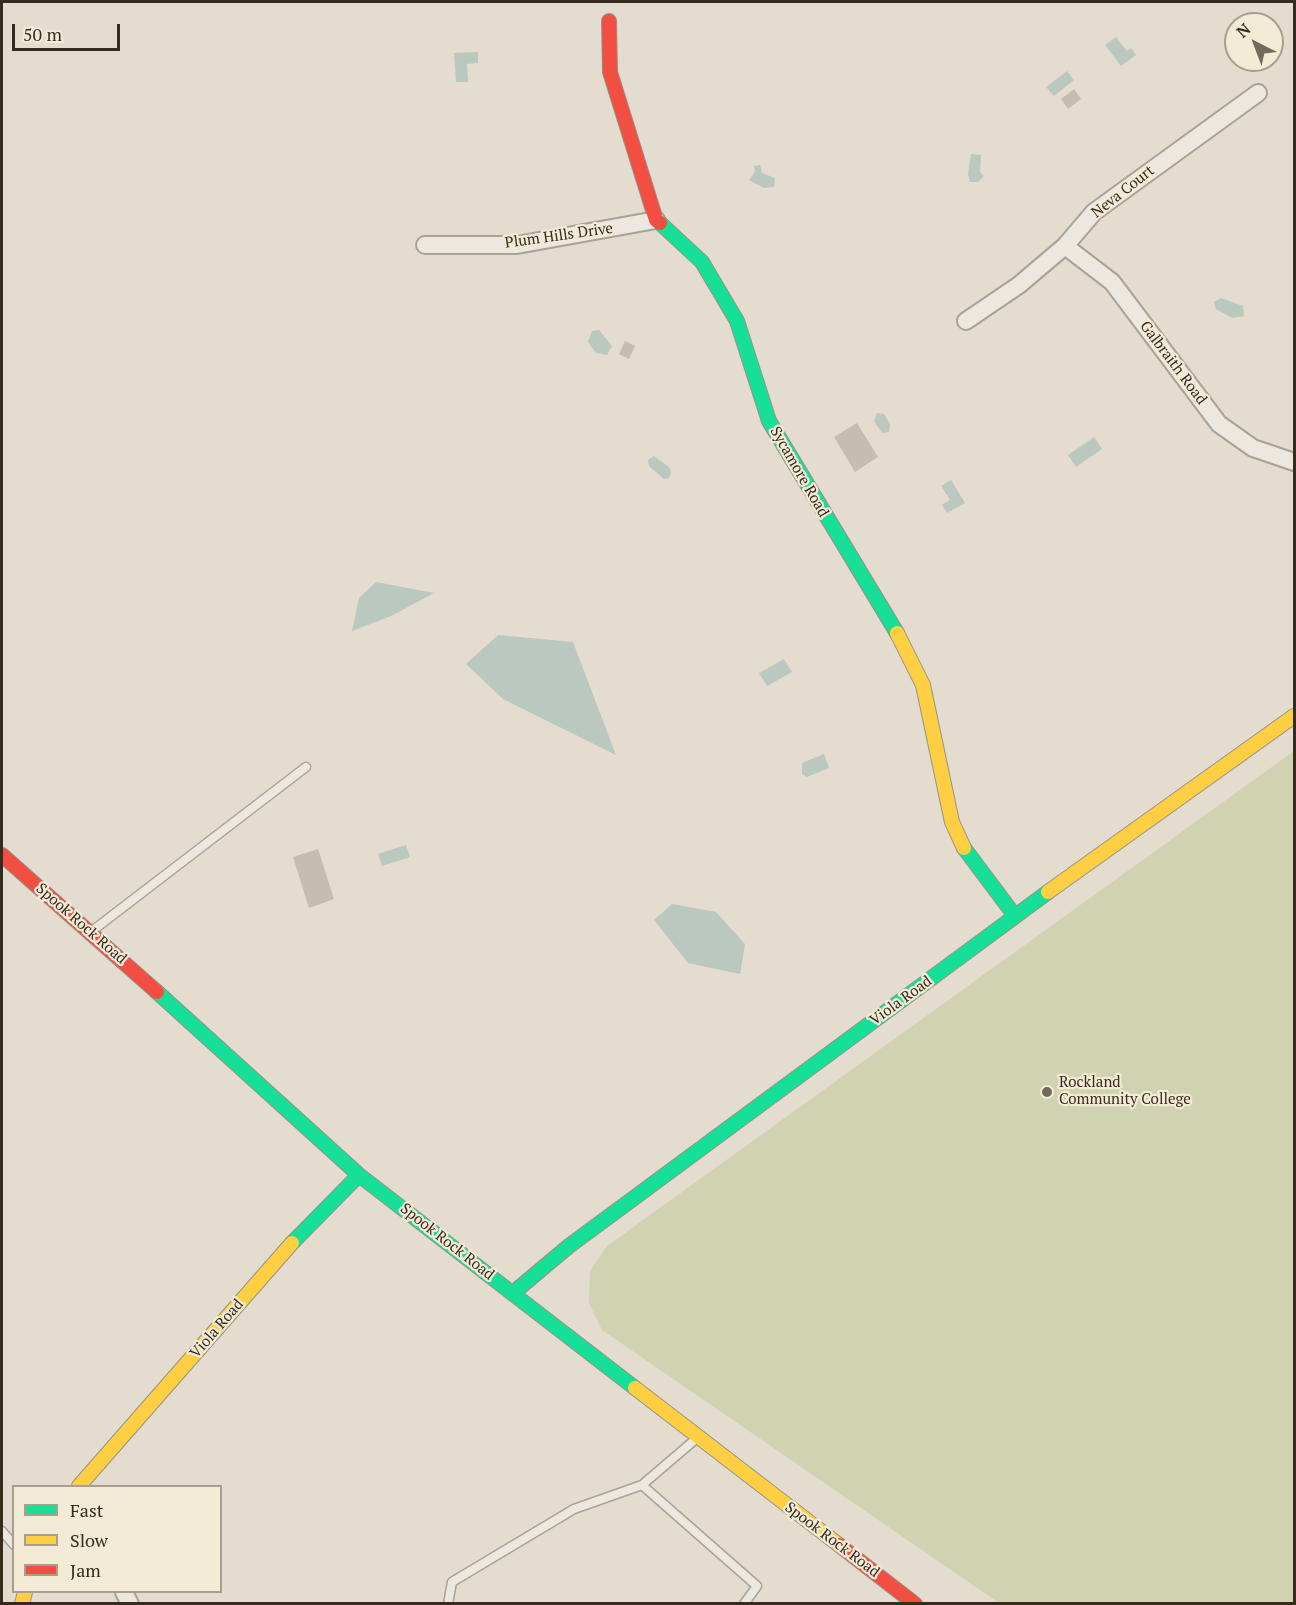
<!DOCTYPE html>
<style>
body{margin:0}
#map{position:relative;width:1296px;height:1605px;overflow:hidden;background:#e3dccf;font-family:"PT Serif",serif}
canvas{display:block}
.frame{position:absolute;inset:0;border:3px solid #372b20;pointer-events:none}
.legend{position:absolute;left:12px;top:1485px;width:210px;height:108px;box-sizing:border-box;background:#f3ebd6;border:2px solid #a89e8d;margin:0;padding:8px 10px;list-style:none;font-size:18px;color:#372b20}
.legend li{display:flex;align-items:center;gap:12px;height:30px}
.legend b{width:30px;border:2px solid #a89e8d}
.north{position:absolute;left:1224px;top:12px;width:60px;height:60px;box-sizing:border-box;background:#f3ebd6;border:2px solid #a89e8d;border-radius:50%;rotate:318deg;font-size:16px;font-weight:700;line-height:24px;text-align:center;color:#372b20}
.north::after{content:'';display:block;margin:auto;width:21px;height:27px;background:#73695d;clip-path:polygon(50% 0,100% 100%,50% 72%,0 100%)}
.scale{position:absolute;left:12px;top:24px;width:108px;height:27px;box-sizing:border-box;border:3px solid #372b20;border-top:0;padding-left:8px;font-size:18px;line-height:21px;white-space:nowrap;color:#372b20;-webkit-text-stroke:4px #f3ebd6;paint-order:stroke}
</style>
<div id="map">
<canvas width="1296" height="1605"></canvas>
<div class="frame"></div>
<ul class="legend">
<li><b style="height:8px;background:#16e098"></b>Fast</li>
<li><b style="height:8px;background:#ffcf43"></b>Slow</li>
<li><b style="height:8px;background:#f24e42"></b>Jam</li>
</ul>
<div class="north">N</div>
<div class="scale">50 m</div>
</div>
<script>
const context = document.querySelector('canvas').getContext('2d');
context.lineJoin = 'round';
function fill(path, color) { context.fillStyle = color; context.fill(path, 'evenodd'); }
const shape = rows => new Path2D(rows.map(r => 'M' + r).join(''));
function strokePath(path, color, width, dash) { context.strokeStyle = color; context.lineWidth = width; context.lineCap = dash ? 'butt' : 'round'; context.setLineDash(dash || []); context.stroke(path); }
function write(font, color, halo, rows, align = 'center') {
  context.font = font + ' "PT Serif",serif'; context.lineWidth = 4.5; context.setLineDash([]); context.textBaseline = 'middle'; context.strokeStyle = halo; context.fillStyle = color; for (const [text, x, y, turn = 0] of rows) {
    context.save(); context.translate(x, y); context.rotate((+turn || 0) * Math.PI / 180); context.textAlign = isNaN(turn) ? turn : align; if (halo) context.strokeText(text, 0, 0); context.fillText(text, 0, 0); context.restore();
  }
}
const green = shape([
 [1294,751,1294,1603,999,1603,602,1330,589,1303,590,1271,607,1246]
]);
const water = shape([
 [1116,37,1127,51,1131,48,1136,55,1121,66,1105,45],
 [478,52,478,63,467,64,468,82,456,82,454,53],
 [1067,71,1074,80,1054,96,1046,87],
 [971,154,981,155,980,172,984,176,978,182,970,182,968,174],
 [760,165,762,173,775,178,774,187,764,188,749,180,755,172,754,166],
 [1221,298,1243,306,1244,316,1232,318,1216,309,1214,302],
 [599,330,612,346,607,355,596,353,588,342,592,331],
 [877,413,884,414,890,424,889,432,882,433,874,421],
 [1094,437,1102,449,1076,467,1068,455],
 [654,456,669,467,671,472,669,478,664,479,649,466,648,460],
 [951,480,965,503,947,513,942,505,950,500,941,486],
 [376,582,434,593,391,616,352,631,359,598],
 [498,635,573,642,616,755,503,699,466,664],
 [784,659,792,672,767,686,759,673],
 [824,754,829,768,807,777,802,774,802,763],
 [406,845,410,857,382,866,378,854],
 [672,904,716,912,745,944,740,974,688,963,654,920]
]);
const building = shape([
 [1074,89,1081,99,1068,109,1061,99],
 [625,341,635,346,629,359,619,354],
 [857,423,878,457,855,472,834,437],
 [318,849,334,899,309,908,293,857]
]);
const lane = shape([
 [92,931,306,767],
 [697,1438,642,1485,757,1586,744,1604],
 [2,1531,14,1545],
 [448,1604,452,1582,574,1509,642,1485]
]);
const street = shape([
 [425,245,517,245,656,220],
 [1065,246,1112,282,1219,424,1253,448,1294,462],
 [966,321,1019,285,1065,246,1094,212,1258,93],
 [124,1592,130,1604]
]);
const fast = shape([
 [660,223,702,262,737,321,769,421,897,633],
 [964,848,1015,916],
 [157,992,359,1175,635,1388],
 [292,1243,359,1175],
 [513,1293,569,1246,1048,892]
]);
const slow = shape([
 [897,633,923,685,952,822,964,848],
 [1048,892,1294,716],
 [635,1388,839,1545],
 [79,1486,292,1243],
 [22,1604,25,1592]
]);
const jam = shape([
 [609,21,610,72,656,220,660,223],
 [2,855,157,992],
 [839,1545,915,1604]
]);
const markers = [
 [1047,1092,6,"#73695d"]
];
const streetNames = [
 ["Neva Court",1123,192,-38],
 ["Plum Hills Drive",559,236,-8],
 ["Galbraith Road",1173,363,53],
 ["Sycamore Road",799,472,60],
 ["Spook Rock Road",81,924,41],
 ["Viola Road",901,1001,-36],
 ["Spook Rock Road",447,1242,38],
 ["Viola Road",217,1329,-49],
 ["Spook Rock Road",832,1540,37]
];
const poiNames = [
 ["Rockland",1059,1083],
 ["Community College",1059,1100]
];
fill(green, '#d1d2b2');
fill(water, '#bac8bf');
fill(building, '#c6bcb0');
strokePath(lane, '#a8a297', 11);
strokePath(street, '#a8a297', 20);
strokePath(fast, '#989188', 16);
strokePath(slow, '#989188', 16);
strokePath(jam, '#989188', 16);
strokePath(lane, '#ece8df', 8);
strokePath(street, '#ece8df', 16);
strokePath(fast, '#16e098', 14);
strokePath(slow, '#ffcf43', 14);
strokePath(jam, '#f24e42', 14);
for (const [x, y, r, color] of markers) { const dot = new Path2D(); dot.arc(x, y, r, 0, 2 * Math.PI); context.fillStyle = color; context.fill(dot); strokePath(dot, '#f3ebd6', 2); }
write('15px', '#372b20', '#f3ebd6', streetNames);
write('15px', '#372b20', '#f3ebd6', poiNames, 'left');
</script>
